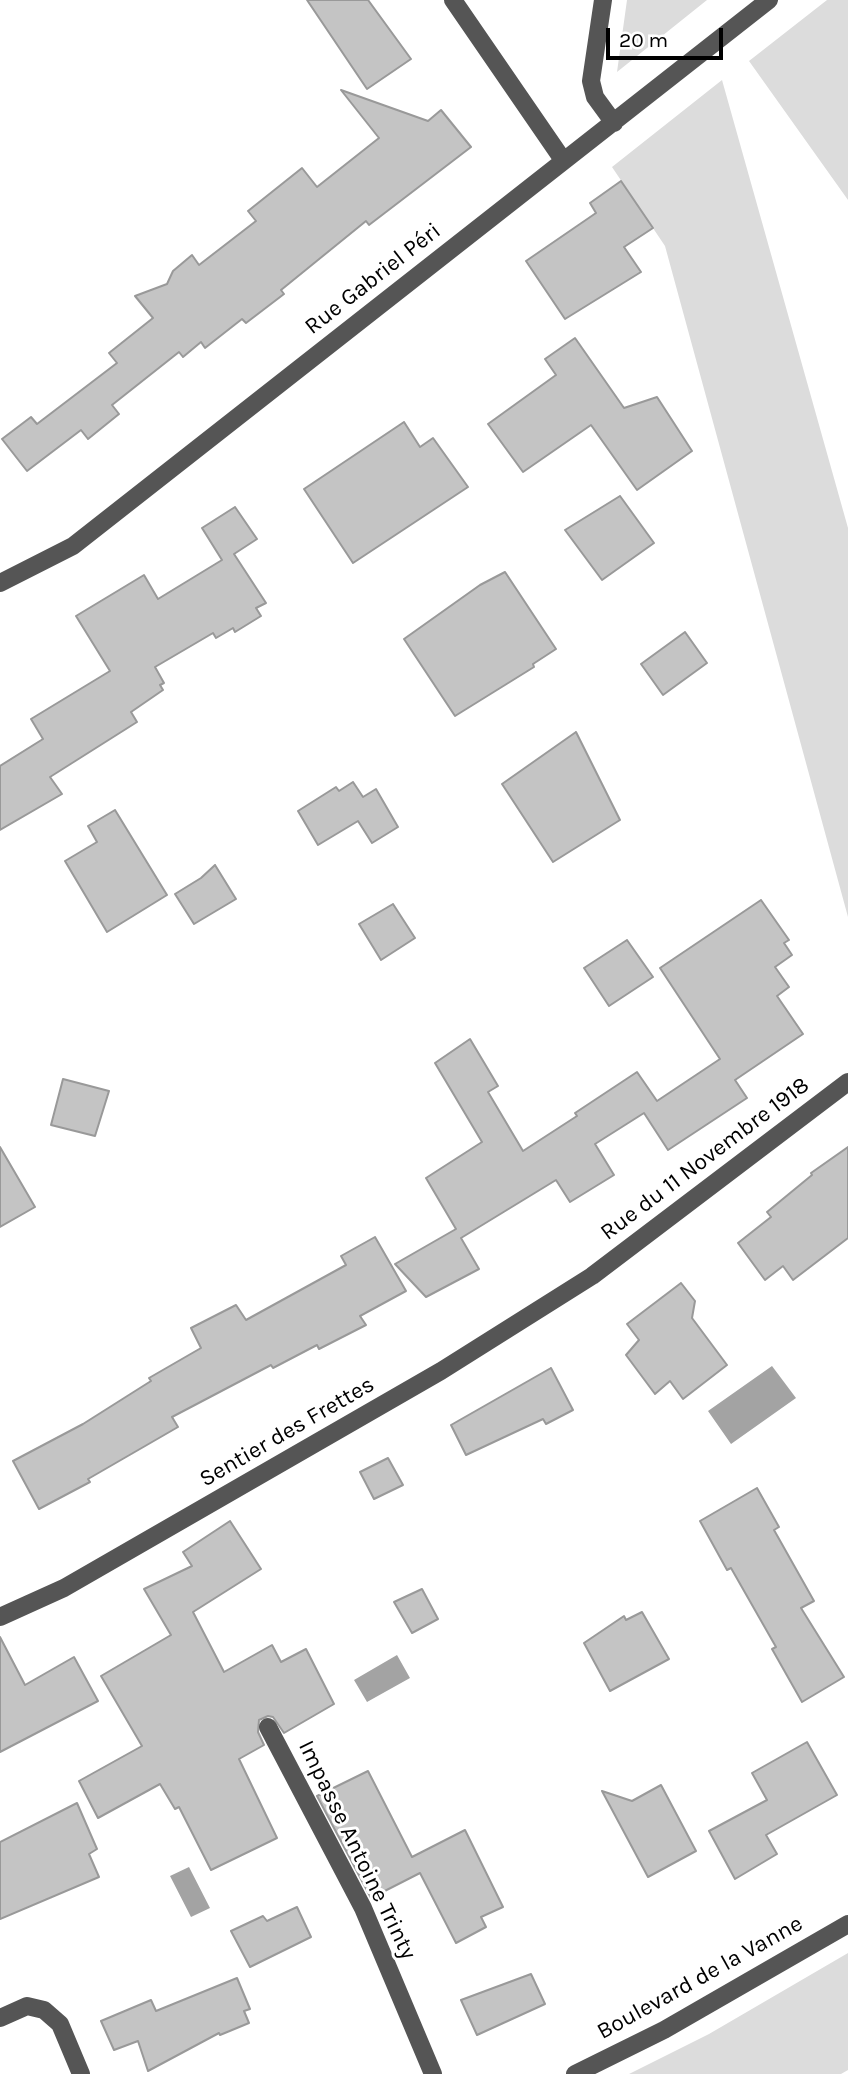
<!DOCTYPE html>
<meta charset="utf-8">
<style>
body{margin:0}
#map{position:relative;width:848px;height:2074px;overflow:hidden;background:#fff;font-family:Karla,sans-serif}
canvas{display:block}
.scale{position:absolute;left:606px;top:28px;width:117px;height:32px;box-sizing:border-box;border:4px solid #000;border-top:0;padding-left:9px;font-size:21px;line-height:24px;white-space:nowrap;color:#000;-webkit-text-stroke:5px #fff;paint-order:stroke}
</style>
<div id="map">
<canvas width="848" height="2074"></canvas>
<div class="scale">20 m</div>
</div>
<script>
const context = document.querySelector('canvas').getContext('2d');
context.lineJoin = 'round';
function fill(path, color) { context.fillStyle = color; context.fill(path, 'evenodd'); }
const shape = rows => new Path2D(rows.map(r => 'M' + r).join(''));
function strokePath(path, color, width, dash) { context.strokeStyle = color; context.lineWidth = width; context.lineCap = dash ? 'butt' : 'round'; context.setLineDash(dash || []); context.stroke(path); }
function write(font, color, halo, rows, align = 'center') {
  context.font = font + ' Karla,sans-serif'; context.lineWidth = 6; context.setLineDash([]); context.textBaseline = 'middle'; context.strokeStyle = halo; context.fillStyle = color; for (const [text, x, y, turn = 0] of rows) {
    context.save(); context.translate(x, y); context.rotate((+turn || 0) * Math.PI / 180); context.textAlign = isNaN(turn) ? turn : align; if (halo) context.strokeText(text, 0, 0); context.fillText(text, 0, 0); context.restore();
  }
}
const green = shape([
 [627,0,707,0,617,72],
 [827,0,848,0,848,200,749,61],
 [722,80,848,528,848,917,665,246,612,167],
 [848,1953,848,2070,841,2074,629,2074,709,2034]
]);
const water = shape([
 [772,1366,796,1398,731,1444,708,1411],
 [397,1655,410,1678,367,1702,354,1680],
 [189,1867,210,1908,191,1917,170,1876]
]);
const building = shape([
 [307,0,368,0,411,59,367,89,307,0],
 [341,90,428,121,441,110,471,147,369,225,366,221,281,290,284,294,246,323,242,319,205,348,201,342,183,357,179,352,112,405,119,414,88,439,81,430,27,471,2,439,31,417,37,424,117,363,109,353,153,318,135,296,167,284,173,271,192,255,199,265,256,221,248,211,302,168,317,187,379,138,341,90],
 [621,181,653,228,624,247,641,272,565,319,526,261,596,213,590,203,621,181],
 [575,338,624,408,657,397,692,451,637,490,591,425,523,472,488,424,556,375,545,359,575,338],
 [404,422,420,447,433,438,468,487,353,563,304,489,404,422],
 [620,496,654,543,602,580,565,530,620,496],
 [235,507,257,539,234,554,266,603,256,608,261,616,235,632,233,628,216,638,213,633,155,667,164,683,160,685,163,690,131,712,137,722,50,777,62,794,0,830,0,766,43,739,31,719,110,671,76,616,144,575,158,599,222,560,202,528,235,507],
 [505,572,556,649,533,664,534,667,455,716,404,639,480,585,505,572],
 [685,632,707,663,663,695,641,664,685,632],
 [576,732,620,820,553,862,502,784,576,732],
 [353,782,363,797,376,789,398,827,372,843,358,821,318,845,298,811,336,787,339,791,353,782],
 [115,810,167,895,107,932,65,861,97,842,88,826,115,810],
 [215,865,236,899,194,924,175,894,201,878,215,865],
 [761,900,789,940,784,943,792,955,775,967,789,987,777,996,803,1034,735,1080,747,1098,668,1150,644,1113,595,1144,614,1175,570,1202,556,1180,461,1238,479,1269,426,1297,395,1264,456,1229,426,1178,482,1142,435,1063,470,1039,498,1086,488,1092,523,1151,577,1116,575,1113,637,1072,657,1101,720,1059,660,968,761,900],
 [393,904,415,938,381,960,359,924,393,904],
 [627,940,653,977,609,1006,584,968,627,940],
 [63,1079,109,1091,95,1136,51,1125,63,1079],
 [0,1147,35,1207,0,1227,0,1147],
 [848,1147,848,1238,793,1280,783,1266,765,1280,738,1243,771,1217,767,1212,812,1175,811,1173,848,1147],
 [375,1237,406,1291,360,1316,366,1325,319,1349,317,1345,273,1368,271,1365,172,1417,178,1427,88,1479,90,1482,39,1509,13,1461,83,1424,151,1381,149,1378,201,1348,191,1328,236,1305,246,1320,346,1265,341,1256,375,1237],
 [681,1283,695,1301,692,1318,727,1365,683,1399,670,1381,655,1394,626,1355,639,1340,627,1324,681,1283],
 [551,1368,573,1410,546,1424,543,1419,466,1455,451,1425,551,1368],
 [388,1458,403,1485,374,1499,360,1472,388,1458],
 [757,1488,779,1527,774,1530,814,1601,801,1608,844,1677,802,1702,772,1649,776,1647,731,1568,727,1570,700,1521,757,1488],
 [230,1521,261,1569,193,1612,224,1672,272,1645,281,1662,306,1649,334,1704,284,1733,273,1717,268,1716,259,1720,258,1732,264,1745,239,1759,277,1838,211,1870,179,1807,175,1809,160,1784,98,1818,79,1781,142,1746,101,1676,171,1635,144,1589,192,1566,183,1552,230,1521],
 [422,1589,438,1619,412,1633,394,1602,422,1589],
 [642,1612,669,1659,610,1691,584,1643,624,1616,626,1620,642,1612],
 [0,1637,25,1685,74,1657,98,1701,0,1752,0,1637],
 [807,1742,837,1795,766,1835,777,1854,735,1879,709,1831,767,1800,752,1773,807,1742],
 [368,1771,412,1857,465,1830,503,1907,481,1917,486,1927,456,1943,420,1873,371,1898,317,1796,368,1771],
 [661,1785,696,1851,648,1877,602,1791,632,1801,661,1785],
 [77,1803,97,1849,89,1854,99,1877,0,1919,0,1842,77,1803],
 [297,1907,311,1937,250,1967,231,1931,263,1916,267,1921,297,1907],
 [531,1974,545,2004,477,2035,461,2000,531,1974],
 [237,1978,250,2009,244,2011,249,2023,220,2035,219,2033,148,2071,138,2041,114,2050,101,2021,151,2000,156,2011,237,1978]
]);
const minor = shape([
 [453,0,563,160],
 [603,0,591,81,595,97,614,123],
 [0,583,73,546,769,0],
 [0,1617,64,1588,441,1371,592,1276,848,1082],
 [268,1727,363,1908,433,2074],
 [0,2018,27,2006,44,2010,60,2024,81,2074],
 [575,2074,664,2030,848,1924]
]);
const streetNames = [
 ["Rue Gabriel Péri",373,279,-38],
 ["Rue du 11 Novembre 1918",705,1159,-37],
 ["Sentier des Frettes",287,1432,-30],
 ["Impasse Antoine Trinty",357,1850,64],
 ["Boulevard de la Vanne",700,1978,-29]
];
fill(green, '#dcdcdc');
fill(water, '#a3a3a3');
fill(building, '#c4c4c4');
strokePath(building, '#999', 2);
strokePath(minor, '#555', 18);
write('23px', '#000', '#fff', streetNames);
</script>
